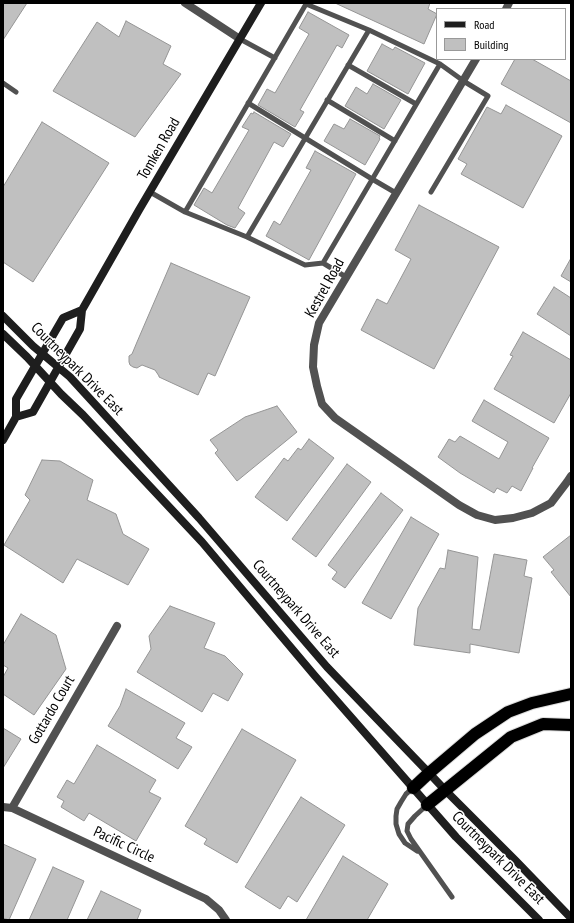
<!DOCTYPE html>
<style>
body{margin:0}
#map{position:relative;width:574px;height:923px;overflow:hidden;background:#fff;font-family:"PT Sans Narrow",sans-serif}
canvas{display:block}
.frame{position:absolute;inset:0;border:4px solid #000;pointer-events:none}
.legend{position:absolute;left:436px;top:8px;width:130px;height:52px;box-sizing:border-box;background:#fff;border:1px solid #999;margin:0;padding:5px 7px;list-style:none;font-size:12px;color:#000}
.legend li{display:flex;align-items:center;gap:8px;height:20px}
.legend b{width:20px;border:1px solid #999}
</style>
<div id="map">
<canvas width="574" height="923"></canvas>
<div class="frame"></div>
<ul class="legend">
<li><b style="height:5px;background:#1e1e1e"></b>Road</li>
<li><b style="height:11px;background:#c0c0c0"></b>Building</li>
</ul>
</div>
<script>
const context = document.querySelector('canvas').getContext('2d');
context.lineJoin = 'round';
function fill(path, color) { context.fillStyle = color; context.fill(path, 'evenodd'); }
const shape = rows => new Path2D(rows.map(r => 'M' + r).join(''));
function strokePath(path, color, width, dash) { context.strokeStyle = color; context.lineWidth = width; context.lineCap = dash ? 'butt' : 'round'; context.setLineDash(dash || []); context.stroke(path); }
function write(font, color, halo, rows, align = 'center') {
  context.font = font + ' "PT Sans Narrow",sans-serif'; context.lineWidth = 3; context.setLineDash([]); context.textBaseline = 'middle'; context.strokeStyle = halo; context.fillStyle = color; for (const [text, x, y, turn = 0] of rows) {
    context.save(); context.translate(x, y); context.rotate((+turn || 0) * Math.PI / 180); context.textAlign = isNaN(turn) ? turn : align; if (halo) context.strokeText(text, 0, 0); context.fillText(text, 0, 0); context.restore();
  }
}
const building = shape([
 [3,3,27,3,3,40,3,3],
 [335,3,430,3,428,9,437,14,424,44,335,3],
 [308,12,349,35,342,48,337,45,300,110,304,112,295,127,258,105,267,89,275,93,309,34,299,28,308,12],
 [126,21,171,46,163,64,181,74,135,137,53,91,97,22,119,37,126,21],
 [382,44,393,50,395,47,425,63,408,94,367,71,382,44],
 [515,59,532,59,571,81,571,123,501,84,515,59],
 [373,84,401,100,384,129,345,106,356,87,367,94,373,84],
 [506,105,562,136,523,208,461,174,467,164,458,159,487,107,501,114,506,105],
 [254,112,291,134,283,147,274,142,238,208,245,213,235,228,227,225,194,205,204,188,212,193,249,130,242,127,251,113,253,114,254,112],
 [350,119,380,136,379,138,380,139,365,165,324,141,334,124,344,129,350,119],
 [42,122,109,163,33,282,3,262,3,187,42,122],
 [315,151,356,174,309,260,266,236,274,221,280,225,311,170,306,168,315,151],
 [419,205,499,247,434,369,361,330,377,299,387,304,411,259,395,250,419,205],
 [571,258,571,282,561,276,571,258],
 [171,263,250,297,215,376,208,373,198,395,159,377,159,376,155,370,142,365,137,368,133,367,130,365,129,362,129,356,132,354,137,342,171,263],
 [554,287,571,298,571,336,537,314,554,287],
 [523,332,571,360,571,393,554,423,494,389,513,356,510,355,523,332],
 [484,400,549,438,532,468,533,468,521,491,512,486,507,493,497,488,494,493,460,473,438,457,449,439,455,442,460,436,499,459,508,442,472,421,484,400],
 [277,406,297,432,237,481,215,453,218,450,210,440,245,417,277,406],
 [309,439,334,458,287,521,255,497,284,458,288,461,298,448,301,450,309,439],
 [42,460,60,461,93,480,87,500,116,514,123,534,149,549,128,585,77,559,63,583,4,545,30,500,25,495,42,460],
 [347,464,371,482,316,557,292,539,347,464],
 [381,493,403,510,345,588,332,579,337,572,328,565,381,493],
 [411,517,439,534,391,619,362,603,411,517],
 [571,535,571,597,551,572,554,570,543,557,571,535],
 [448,550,478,557,472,629,480,630,494,554,527,560,524,576,532,578,519,653,470,644,470,653,414,645,418,608,440,568,445,569,448,550],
 [170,606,215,623,204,648,225,656,243,674,228,701,213,693,202,712,137,672,151,649,149,636,170,606],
 [21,614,56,635,66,669,34,715,3,694,3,677,8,668,3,665,3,645,21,614],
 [126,689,185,723,176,738,192,747,178,769,108,726,120,706,126,689],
 [3,728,21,739,3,768,3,728],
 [242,729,296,760,237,863,204,844,207,839,185,826,242,729],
 [97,745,156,780,149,792,161,798,136,841,89,813,84,821,61,807,64,801,57,797,67,780,74,784,97,745],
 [301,797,345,825,297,902,288,896,280,909,245,887,301,797],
 [3,844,36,859,9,920,3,918,3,844],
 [343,856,388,884,367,920,306,920,343,856],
 [53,867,84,881,67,920,29,920,53,867],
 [101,891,141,910,137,920,87,920,101,891]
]);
const lane = shape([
 [240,39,275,58],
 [348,65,416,104],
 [3,83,16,92],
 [327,100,395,141],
 [248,103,372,179,396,193],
 [150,192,185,212,247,237,305,265,323,263,346,277],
 [185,212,306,4,369,30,440,64,465,82,488,96,431,192],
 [247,237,369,30],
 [323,263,440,64],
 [413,788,406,794,401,802,397,809,396,816,396,824,399,834,405,843,417,851],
 [427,805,415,816,408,824,407,831,411,839,452,897]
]);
const street = shape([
 [185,3,240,39],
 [506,9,509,3],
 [476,59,319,323,314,345,313,367,317,386,322,404,335,418,459,505,477,515,495,520,513,518,532,513,551,503,567,482,571,476],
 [3,807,12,808,206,899,219,910,226,920],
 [12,808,117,626]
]);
const secondary = shape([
 [3,316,33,346,70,377,199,518,327,667,429,773,445,790,516,861,571,918],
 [3,334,27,357,61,394,83,415,202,542,315,676,456,837,539,920],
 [16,417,33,412,80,329,82,310,139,210,261,3],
 [3,440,16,417,16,399,63,318,82,310]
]);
const highway = shape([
 [413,788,429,773,475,734,508,712,532,703,571,694],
 [427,805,511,737,543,724,571,725]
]);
const streetNames = [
 ["Tomken Road",159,149,-60],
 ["Kestrel Road",325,288,-61],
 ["Courtneypark Drive East",77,369,45],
 ["Courtneypark Drive East",296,609,49],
 ["Gottardo Court",52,710,-60],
 ["Pacific Circle",124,845,25],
 ["Courtneypark Drive East",498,858,45]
];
fill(building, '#c0c0c0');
strokePath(building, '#959595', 1);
strokePath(highway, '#dbdbdb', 14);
strokePath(lane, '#515151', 5);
strokePath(street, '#515151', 8);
strokePath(secondary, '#1e1e1e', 8);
strokePath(highway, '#000', 12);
write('15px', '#000', '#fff', streetNames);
</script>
